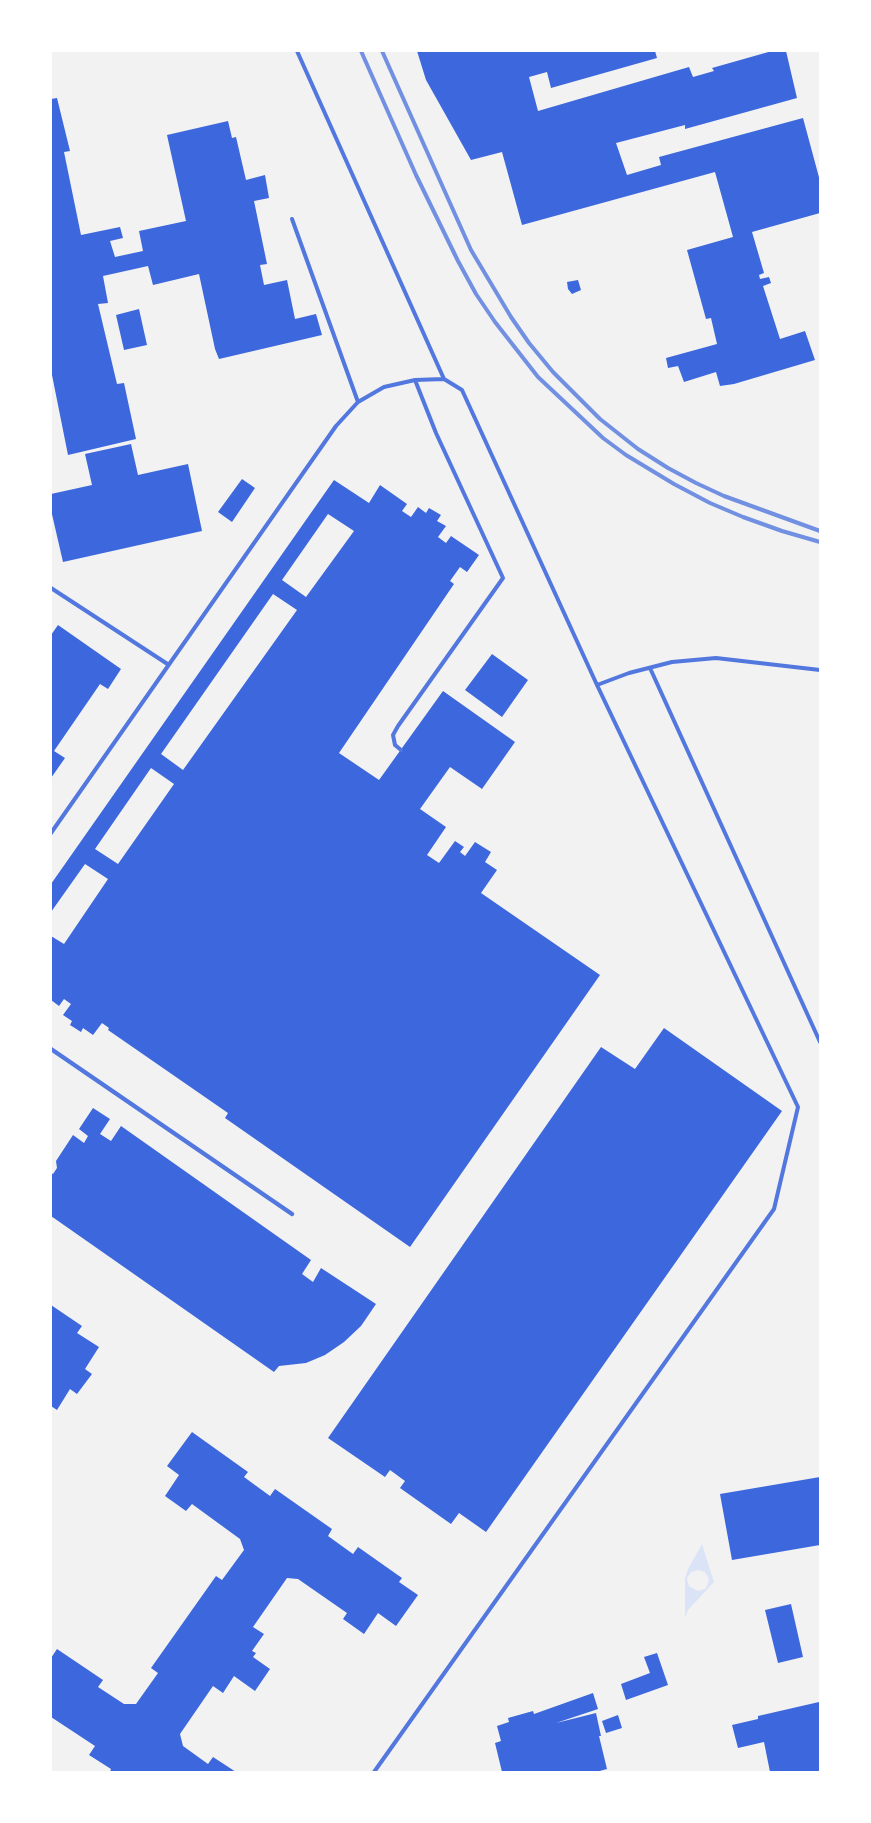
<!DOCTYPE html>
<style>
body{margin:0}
#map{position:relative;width:871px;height:1823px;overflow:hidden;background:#f2f2f2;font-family:Manrope,sans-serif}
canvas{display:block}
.frame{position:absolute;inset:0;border:52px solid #fff;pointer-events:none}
</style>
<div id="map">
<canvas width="871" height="1823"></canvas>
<div class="frame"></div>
</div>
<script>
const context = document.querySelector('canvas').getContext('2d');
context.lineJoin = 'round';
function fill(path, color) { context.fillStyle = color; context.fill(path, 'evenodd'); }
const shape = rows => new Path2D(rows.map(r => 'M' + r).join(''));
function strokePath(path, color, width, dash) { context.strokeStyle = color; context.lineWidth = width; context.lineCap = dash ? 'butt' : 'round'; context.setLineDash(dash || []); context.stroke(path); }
const green = shape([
 [702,1544,714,1582,688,1610,685,1618,685,1578,688,1569],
 [698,1570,705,1572,709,1579,707,1586,705,1589,698,1591,689,1586,687,1578,691,1572]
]);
const building = shape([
 [417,51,655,51,657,58,551,88,547,72,529,77,538,111,689,67,693,77,714,71,712,68,772,51,786,51,797,98,685,129,685,125,616,143,627,175,661,165,659,157,803,118,820,181,820,213,752,232,764,273,759,275,760,279,769,277,771,283,763,286,780,339,805,331,815,360,734,384,720,386,716,372,684,382,678,366,668,368,666,358,717,344,711,318,706,319,687,250,733,237,715,172,522,225,502,152,471,160,426,80],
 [57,98,70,151,64,152,81,235,120,227,123,238,110,241,115,257,143,251,139,231,186,221,167,135,228,121,232,138,236,137,246,180,265,175,269,198,254,201,267,264,260,265,264,285,287,280,295,319,316,314,322,335,219,359,215,349,199,274,153,285,148,266,103,276,108,303,98,304,117,384,124,383,136,439,68,455,51,370,51,99],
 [578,280,581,290,572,294,568,289,567,282],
 [139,309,147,345,124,350,116,315],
 [131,444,138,475,188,464,202,531,63,562,51,510,51,494,92,485,85,454],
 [242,479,255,488,232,522,218,512],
 [334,480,369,503,380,485,407,504,402,511,411,517,418,507,426,513,429,508,441,515,437,521,446,526,438,537,446,543,451,536,479,555,467,572,460,567,450,581,454,584,339,753,379,780,443,691,515,742,482,789,450,767,420,809,446,827,427,855,439,863,455,841,464,847,460,852,465,856,475,842,491,852,485,862,497,870,481,893,600,975,410,1247,225,1118,228,1113,108,1030,109,1028,102,1023,93,1035,83,1028,81,1032,70,1025,72,1021,63,1015,71,1004,64,999,59,1006,51,1000,51,936,64,944,108,879,85,864,51,912,51,884],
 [328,514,354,531,306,597,282,580],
 [273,594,297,610,183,770,161,754],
 [151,768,174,784,118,864,95,849],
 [58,625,121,669,108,689,100,684,54,751,65,758,51,778,51,635],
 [492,654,528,680,502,717,465,690],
 [664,1028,782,1111,486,1532,459,1513,451,1524,400,1488,405,1481,390,1470,385,1477,328,1438,601,1047,635,1069],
 [93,1108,110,1119,100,1134,111,1141,121,1126,311,1260,302,1274,313,1282,321,1268,376,1304,361,1326,344,1342,325,1355,306,1363,279,1366,274,1372,51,1216,51,1173,53,1174,57,1168,56,1161,73,1135,84,1143,88,1136,79,1129],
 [51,1305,82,1326,77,1333,99,1347,85,1369,92,1374,77,1394,70,1389,57,1410,51,1406],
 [192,1432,248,1472,244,1477,270,1496,275,1489,332,1529,328,1536,353,1554,358,1547,402,1578,399,1582,418,1595,396,1626,378,1613,364,1634,343,1619,347,1613,298,1579,287,1578,253,1627,264,1634,252,1651,256,1653,253,1657,270,1669,255,1691,234,1676,223,1693,213,1686,180,1734,183,1746,208,1764,213,1757,236,1772,110,1772,111,1769,89,1755,95,1746,51,1717,51,1658,57,1649,103,1680,98,1687,124,1704,136,1704,158,1673,151,1668,216,1576,222,1580,244,1550,240,1539,192,1504,186,1511,165,1496,179,1475,167,1466],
 [820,1477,820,1545,732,1560,720,1494],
 [791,1604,803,1657,778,1663,765,1610],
 [657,1653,668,1685,626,1700,621,1684,650,1673,644,1657],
 [593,1693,598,1709,556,1723,596,1713,601,1736,599,1736,607,1769,596,1772,502,1772,495,1743,501,1741,497,1726,509,1722,508,1718,533,1711,534,1714],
 [819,1702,820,1772,770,1772,764,1742,738,1748,732,1725,758,1719,758,1716],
 [618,1715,622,1728,606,1733,602,1721]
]);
const service = shape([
 [297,51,444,379],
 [292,219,358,402],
 [51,588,169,665],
 [650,668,820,1042],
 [597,685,629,673,672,662,716,658,820,670],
 [401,750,395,745,393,735,398,726,503,578,436,433,415,380],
 [51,833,336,426,358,402,384,387,415,380,444,379,462,390,597,685,798,1107,774,1209,374,1772]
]);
const pedestrian = shape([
 [51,1049,292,1214]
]);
const rail = shape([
 [361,51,416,175,458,261,476,294,495,322,538,377,603,438,626,455,674,484,710,503,743,517,782,531,820,542],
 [382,51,471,250,511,317,529,343,553,372,600,419,638,449,668,468,696,483,724,496,820,531]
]);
fill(green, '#dbe4f7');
fill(building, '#3d67dc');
strokePath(service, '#5277de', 4);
strokePath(pedestrian, '#5277de', 4.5);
strokePath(rail, '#7290e2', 4);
</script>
